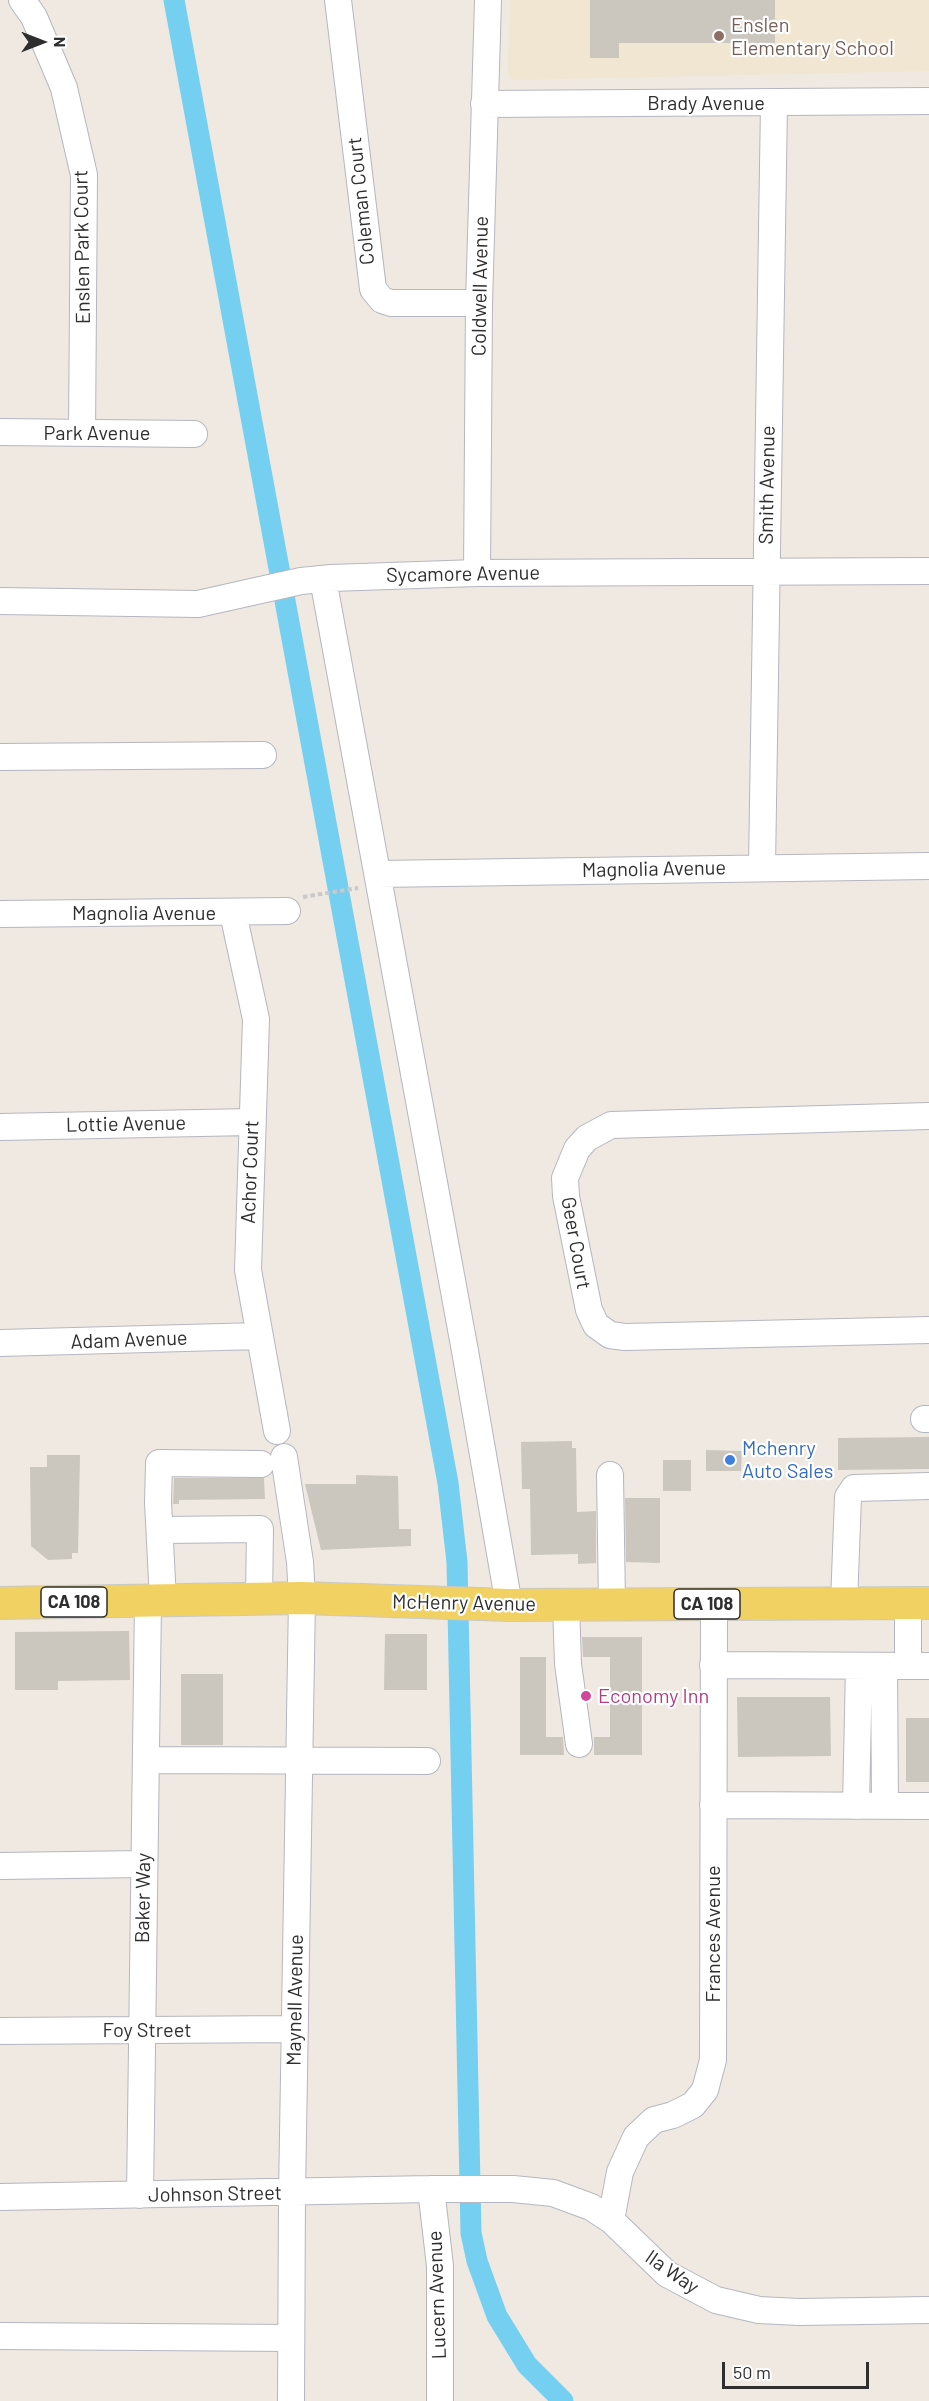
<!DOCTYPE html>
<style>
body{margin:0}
#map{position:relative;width:929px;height:2401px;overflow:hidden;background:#efe9e1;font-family:Barlow,sans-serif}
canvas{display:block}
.north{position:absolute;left:12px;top:12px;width:60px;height:60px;-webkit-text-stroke:4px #fff;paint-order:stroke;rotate:90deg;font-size:16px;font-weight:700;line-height:24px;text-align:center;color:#2e2e2e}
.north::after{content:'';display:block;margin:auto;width:21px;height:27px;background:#2e2e2e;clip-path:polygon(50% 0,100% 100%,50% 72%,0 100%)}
.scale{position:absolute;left:722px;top:2362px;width:147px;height:27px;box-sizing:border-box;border:3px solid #2e2e2e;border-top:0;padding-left:8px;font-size:18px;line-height:21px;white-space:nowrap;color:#2e2e2e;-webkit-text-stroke:4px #fff;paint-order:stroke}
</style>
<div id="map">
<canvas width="929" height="2401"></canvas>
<div class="north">N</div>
<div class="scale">50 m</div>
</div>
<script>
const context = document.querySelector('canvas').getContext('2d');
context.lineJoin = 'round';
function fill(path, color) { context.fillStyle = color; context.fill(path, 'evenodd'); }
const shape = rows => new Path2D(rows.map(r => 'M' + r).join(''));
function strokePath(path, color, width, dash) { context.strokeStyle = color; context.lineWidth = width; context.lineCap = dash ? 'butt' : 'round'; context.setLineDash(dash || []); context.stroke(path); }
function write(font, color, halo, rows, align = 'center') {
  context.font = font + ' Barlow,sans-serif'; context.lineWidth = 4.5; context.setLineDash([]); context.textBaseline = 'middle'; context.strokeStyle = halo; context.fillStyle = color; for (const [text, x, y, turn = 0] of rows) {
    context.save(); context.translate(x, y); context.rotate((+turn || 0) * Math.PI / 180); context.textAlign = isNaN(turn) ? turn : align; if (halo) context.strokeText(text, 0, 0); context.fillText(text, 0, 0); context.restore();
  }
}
const education = shape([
 [510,0,929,0,929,71,513,80,508,73]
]);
const canal = shape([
 [174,0,448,1483,457,1562,471,2233,477,2261,497,2316,527,2365,563,2401]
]);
const building = shape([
 [590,0,775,0,775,43,619,43,619,58,590,58],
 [929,1437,929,1469,838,1470,838,1438],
 [572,1441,572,1448,576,1448,577,1512,596,1511,596,1563,578,1564,578,1554,531,1555,530,1489,522,1489,521,1442],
 [706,1450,742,1451,741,1471,706,1471],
 [47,1455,80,1455,78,1553,72,1553,72,1559,48,1560,31,1546,30,1467,47,1467],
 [663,1460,691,1460,691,1491,663,1491],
 [356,1475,398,1476,399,1529,411,1529,411,1546,321,1550,305,1484,356,1484],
 [174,1478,264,1478,265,1499,179,1500,179,1504,173,1504],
 [625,1498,660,1498,660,1563,626,1562],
 [129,1631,130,1680,58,1681,58,1690,15,1690,15,1632],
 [385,1634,427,1634,427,1690,384,1690],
 [582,1637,642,1637,642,1755,594,1755,594,1737,610,1737,610,1657,583,1657],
 [520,1657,546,1657,546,1737,563,1737,564,1755,520,1755],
 [181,1674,223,1674,223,1745,181,1745],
 [737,1697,830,1697,831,1756,738,1757],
 [906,1718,929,1718,929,1782,906,1782]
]);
const path = shape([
 [303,897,358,888]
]);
const minor = shape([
 [22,0,34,17,64,88,84,175,82,433],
 [338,0,373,289,382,300,391,303,479,303],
 [484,104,929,101],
 [0,432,194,434],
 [477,573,479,303,488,0],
 [323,579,465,1351,509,1605],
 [0,601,198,604,301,581,331,578,477,573,929,571],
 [0,757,263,755],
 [762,867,774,103],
 [378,874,929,866],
 [233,913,256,1019,248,1270,277,1431],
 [0,914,287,911],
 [929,1116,611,1125,587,1138,577,1149,565,1178,566,1196,589,1310,596,1325,610,1335,625,1337,929,1330],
 [0,1127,251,1122],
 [0,1343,259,1336],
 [924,1419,929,1419],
 [284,1457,300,1562,302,1598,292,2194,291,2401],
 [610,1475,612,1604],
 [161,1530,260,1529,259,1599],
 [163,1601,158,1502,159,1463,261,1464],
 [844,1603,848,1497,854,1488,929,1486],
 [566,1604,568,1664,579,1744],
 [713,1665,929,1666],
 [884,1666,885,1806],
 [908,1666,908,1603],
 [146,1760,427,1761],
 [713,1805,929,1806],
 [856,1806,859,1666],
 [0,1866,144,1864],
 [0,2031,295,2029],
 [431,2189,440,2266,440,2401],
 [140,2195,148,1602],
 [0,2197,431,2189,513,2189,553,2193,591,2207,611,2220,667,2274,716,2300,759,2310,799,2312,929,2310],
 [611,2220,620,2172,636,2137,654,2120,673,2115,693,2105,705,2090,713,2060,714,1604],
 [0,2336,291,2338]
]);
const major = shape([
 [0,1603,302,1598,509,1605,929,1603]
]);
const markers = [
 [719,36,6,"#8d6e63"],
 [730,1460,6,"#3f7fe0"],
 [586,1696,6,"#d1479c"]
];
const shields = [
 [74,1602,66],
 [707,1604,66]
];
const shieldNames = [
 ["CA 108",74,1602],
 ["CA 108",707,1604]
];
const educationNames = [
 ["Enslen",731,25],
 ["Elementary School",731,48]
];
const streetNames = [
 ["Brady Avenue",706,103],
 ["Coleman Court",361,201,-96],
 ["Enslen Park Court",82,247,-91],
 ["Coldwell Avenue",480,286,-89],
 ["Park Avenue",97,433],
 ["Smith Avenue",767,485,-89],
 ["Sycamore Avenue",463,574,-1],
 ["Magnolia Avenue",654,869,-1],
 ["Magnolia Avenue",144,913],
 ["Lottie Avenue",126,1124,-1],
 ["Achor Court",250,1172,-88],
 ["Geer Court",576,1243,80],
 ["Adam Avenue",129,1340,-2],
 ["McHenry Avenue",464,1603,1],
 ["Baker Way",143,1898,-89],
 ["Frances Avenue",713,1934,-90],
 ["Maynell Avenue",295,2000,-89],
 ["Foy Street",147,2030],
 ["Johnson Street",215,2194,-1],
 ["Ila Way",672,2272,35],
 ["Lucern Avenue",437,2295,-92]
];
const shopNames = [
 ["Mchenry",742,1448],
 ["Auto Sales",742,1471]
];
const hotelNames = [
 ["Economy Inn",598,1696]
];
fill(education, '#f0e6d1');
strokePath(canal, '#75cff0', 21);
fill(building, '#cbc7bf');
strokePath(minor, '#b4b7c1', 28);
strokePath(major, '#c9c9c9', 34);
strokePath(path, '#c9c9c9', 4, [4.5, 3]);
strokePath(minor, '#fff', 26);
strokePath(major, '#f2d163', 32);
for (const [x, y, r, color] of markers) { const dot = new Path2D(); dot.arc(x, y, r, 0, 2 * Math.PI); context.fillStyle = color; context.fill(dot); strokePath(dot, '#fff', 2); }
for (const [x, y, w] of shields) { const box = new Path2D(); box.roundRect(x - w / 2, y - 15, w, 30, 4.5); context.fillStyle = '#fff'; context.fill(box); strokePath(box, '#2e2e2e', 1.5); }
write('bold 18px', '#2e2e2e', null, shieldNames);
write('20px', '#785e54', '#fff', educationNames, 'left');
write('20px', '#2e2e2e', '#fff', streetNames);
write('20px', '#366cbe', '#fff', shopNames, 'left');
write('20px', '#b23c85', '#fff', hotelNames, 'left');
</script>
